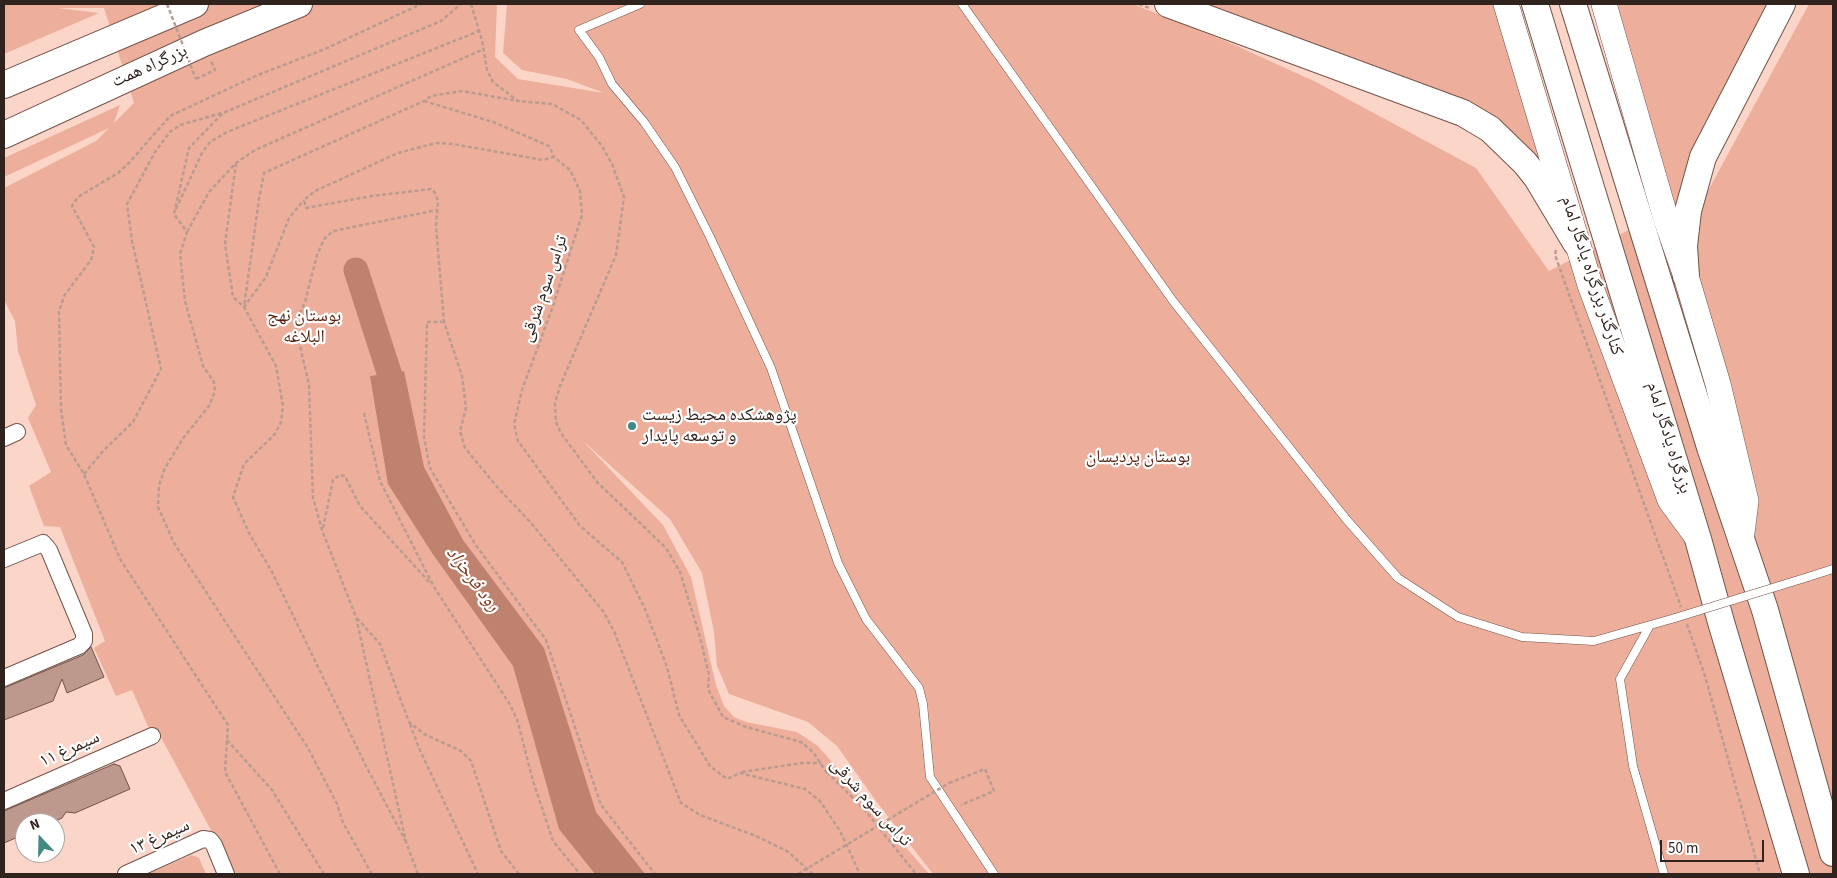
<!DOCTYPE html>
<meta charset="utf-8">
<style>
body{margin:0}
#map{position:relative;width:1837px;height:878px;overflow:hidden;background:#fcd5c9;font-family:"Source Sans 3",sans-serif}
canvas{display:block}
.frame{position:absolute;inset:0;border:5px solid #30221d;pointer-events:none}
.north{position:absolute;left:15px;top:813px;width:50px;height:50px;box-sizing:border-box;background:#fff;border:1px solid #aca7a5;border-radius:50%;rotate:339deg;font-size:14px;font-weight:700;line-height:20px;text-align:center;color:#30221d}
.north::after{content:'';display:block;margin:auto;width:18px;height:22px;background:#428983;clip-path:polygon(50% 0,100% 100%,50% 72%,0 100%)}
.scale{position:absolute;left:1660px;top:840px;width:104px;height:22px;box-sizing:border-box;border:2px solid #30221d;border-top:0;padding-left:6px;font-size:15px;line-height:18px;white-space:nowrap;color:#30221d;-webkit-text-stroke:4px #fff;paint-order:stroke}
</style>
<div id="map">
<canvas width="1837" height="878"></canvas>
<div class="frame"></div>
<div class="north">N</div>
<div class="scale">50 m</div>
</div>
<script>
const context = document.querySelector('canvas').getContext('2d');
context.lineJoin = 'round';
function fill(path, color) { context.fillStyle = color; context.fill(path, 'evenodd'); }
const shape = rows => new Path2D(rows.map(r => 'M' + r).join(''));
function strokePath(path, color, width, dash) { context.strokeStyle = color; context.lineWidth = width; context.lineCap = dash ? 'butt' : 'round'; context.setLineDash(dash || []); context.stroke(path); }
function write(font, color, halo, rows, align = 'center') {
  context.font = font + ' "Source Sans 3","Noto Naskh Arabic",sans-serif'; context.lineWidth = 4.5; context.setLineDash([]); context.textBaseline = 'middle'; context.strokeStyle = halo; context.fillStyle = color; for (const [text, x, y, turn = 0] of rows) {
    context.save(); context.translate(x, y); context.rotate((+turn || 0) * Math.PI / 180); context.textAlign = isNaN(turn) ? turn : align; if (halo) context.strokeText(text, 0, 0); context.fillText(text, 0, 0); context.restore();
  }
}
const green = shape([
 [4,4,497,4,495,57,518,79,604,93,567,79,522,70,503,53,507,4,1133,4,1228,42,1316,82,1476,168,1549,271,1673,207,1611,4,1773,4,1682,202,1709,189,1809,4,1833,4,1833,874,933,874,876,801,837,746,808,722,729,694,717,666,714,632,702,573,670,519,582,440,663,525,691,577,716,685,724,706,734,717,746,722,797,732,818,746,929,874,231,874,212,832,157,730,150,731,132,690,116,696,94,648,105,641,60,527,44,526,29,486,51,472,28,418,36,405,18,351,15,321,4,300,4,188,96,141,109,128,4,177,4,158,120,105,114,123,134,103,104,8,58,8,99,13,4,54],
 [1187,4,1498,4,1566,220,1530,156],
 [192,855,199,858,206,874,147,874]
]);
const water = shape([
 [404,371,424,467,463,540,544,648,596,812,645,874,595,874,559,829,513,666,432,553,388,484,370,376]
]);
const river = shape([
 [356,270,394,388,397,406]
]);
const building = shape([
 [91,647,104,677,67,693,62,679,53,701,4,720,4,688,83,655,91,647],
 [114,764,120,766,130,789,75,813,66,812,62,818,51,823,25,823,25,834,4,843,4,811,114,764]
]);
const path = shape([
 [471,4,482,40,487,70,493,82,518,101,552,104,581,120,602,146,612,164,624,197,616,255,560,386,555,403,556,422,561,433,597,482,666,548,680,572,700,637,709,675,708,689,723,717,746,727,801,742,813,752,827,773],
 [1139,4,1149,8],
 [196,79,215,70,211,61],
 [424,101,493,122,549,146,554,157],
 [236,163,225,244,233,297,244,307,266,277,289,218,304,200],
 [176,209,202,153,210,142,227,132,479,31],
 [187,232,209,192,236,163,255,150,484,49],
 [1556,250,1555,255,1681,607],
 [444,322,427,322,424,437,430,468,475,544,546,640,601,805,655,874],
 [364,413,380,481,434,587,509,703,517,719,533,781,553,841,580,874],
 [84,474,104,450,133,422,161,369,132,241,127,204,155,152,170,132,180,125,222,113],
 [323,528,333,480,340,475,345,476,360,506,431,584],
 [357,618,380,644,409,722,424,734,461,751,471,761,501,851,519,874],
 [1687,624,1705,676,1760,874],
 [410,724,419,748,478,874],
 [227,740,272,790,324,874],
 [742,772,802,763,821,763],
 [827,772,864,809,916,874],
 [949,783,985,769,994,791,961,805],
 [406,842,366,766,272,572,249,533,233,497,244,464,275,434,281,422,283,406,276,366,244,307,259,199,264,173,424,101,431,96,462,91,518,101],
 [280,874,225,772,228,725,120,559,84,474,66,445,61,409,59,312,64,296,91,260,94,247,72,206,78,197,118,173,129,163,170,116,258,75,325,49,421,4],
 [372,874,343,823,337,804,308,748,174,543,158,507,159,485,165,468,184,437,209,406,215,391,214,382,203,366,185,301,180,254,187,232,174,214,189,148,223,113,441,21,461,4],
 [418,874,406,842,356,617,322,530,313,498,309,385,295,324,305,302,317,255,324,239,333,231,437,210],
 [813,874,787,851,756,836,700,815,681,803,614,631,603,611,532,524,498,488,465,448,460,431,466,408,462,376,444,322,436,226,438,201,435,193,431,189,372,196,306,208,304,200,315,191,398,153,436,143,453,144,543,160,554,157,570,170,580,191,582,215,553,306,522,390,514,424,518,441,580,526,622,562,645,609,667,667,679,715,710,766,727,779,740,773,805,789,820,801,840,831,860,874]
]);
const service = shape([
 [640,4,579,30,599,57,612,84,644,122,675,167,710,237,771,368,838,563,866,619,919,688,923,704,930,777,994,874],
 [962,4,1173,301,1346,519,1398,578,1458,617,1522,637,1594,641,1675,618],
 [1808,577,1833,569],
 [1649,627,1620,679,1633,766,1664,874]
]);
const minor = shape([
 [4,438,17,432],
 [4,559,43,543,49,550,84,634,84,641,79,646,4,678],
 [4,801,152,736],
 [126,874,203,839,210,840,214,845,226,874]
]);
const primary = shape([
 [1506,4,1590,285,1670,500,1695,534],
 [1604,4,1666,219,1686,276,1718,384,1746,501,1741,541]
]);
const trunk = shape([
 [1168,4,1463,113,1490,129,1525,163,1537,178,1576,243],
 [1535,4,1698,539,1721,622,1796,874],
 [1573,4,1710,447,1765,610,1833,853],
 [4,85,195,4],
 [4,135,204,43,299,4],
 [1686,276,1684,246,1688,211,1703,157,1782,4]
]);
const pathBridge = shape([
 [167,4,196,79],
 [798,874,949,783]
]);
const serviceBridge = shape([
 [1675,618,1808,577]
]);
const markers = [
 [632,426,5,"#428983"]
];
const streetNames = [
 ["بزرگراه همت",150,67,-24],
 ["کنارگذر بزرگراه یادگار امام",1591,276,72],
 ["تراس سوم شرقی",545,289,-71],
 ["بزرگراه یادگار امام",1668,438,73],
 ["سیمرغ ۱۱",70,750,-24],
 ["تراس سوم شرقی",870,803,48],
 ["سیمرغ ۱۳",160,838,-24]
];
const parkNames = [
 ["بوستان نهج",304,317],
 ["البلاغه",304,338],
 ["بوستان پردیسان",1138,458]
];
const poiNames = [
 ["پژوهشکده محیط زیست",642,416],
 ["و توسعه پایدار",642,437]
];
const waterNames = [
 ["رود فرحزاد",472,580,53]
];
fill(green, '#edaf9b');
fill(water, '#be826f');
strokePath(river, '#be826f', 25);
fill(building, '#bd988d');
strokePath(building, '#735248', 1);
strokePath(service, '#735348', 9);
strokePath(minor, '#735348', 18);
strokePath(primary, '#735348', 26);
strokePath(trunk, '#735348', 28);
strokePath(path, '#ba9b91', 2.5, [4, 2.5]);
strokePath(service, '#fff', 8);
strokePath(minor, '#fff', 16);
strokePath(primary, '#fff', 25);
strokePath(trunk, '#fff', 26);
strokePath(serviceBridge, '#735348', 9, []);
strokePath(pathBridge, '#ba9b91', 2.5, [4, 2.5]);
strokePath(serviceBridge, '#fff', 8);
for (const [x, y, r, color] of markers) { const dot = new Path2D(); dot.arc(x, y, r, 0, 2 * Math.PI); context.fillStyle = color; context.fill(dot); strokePath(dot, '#fff', 2); }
write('18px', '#30221d', '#fff', streetNames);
write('18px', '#551d0a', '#fff', parkNames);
write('18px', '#30221d', '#fff', poiNames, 'left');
write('italic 19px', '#83381f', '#fff', waterNames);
</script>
